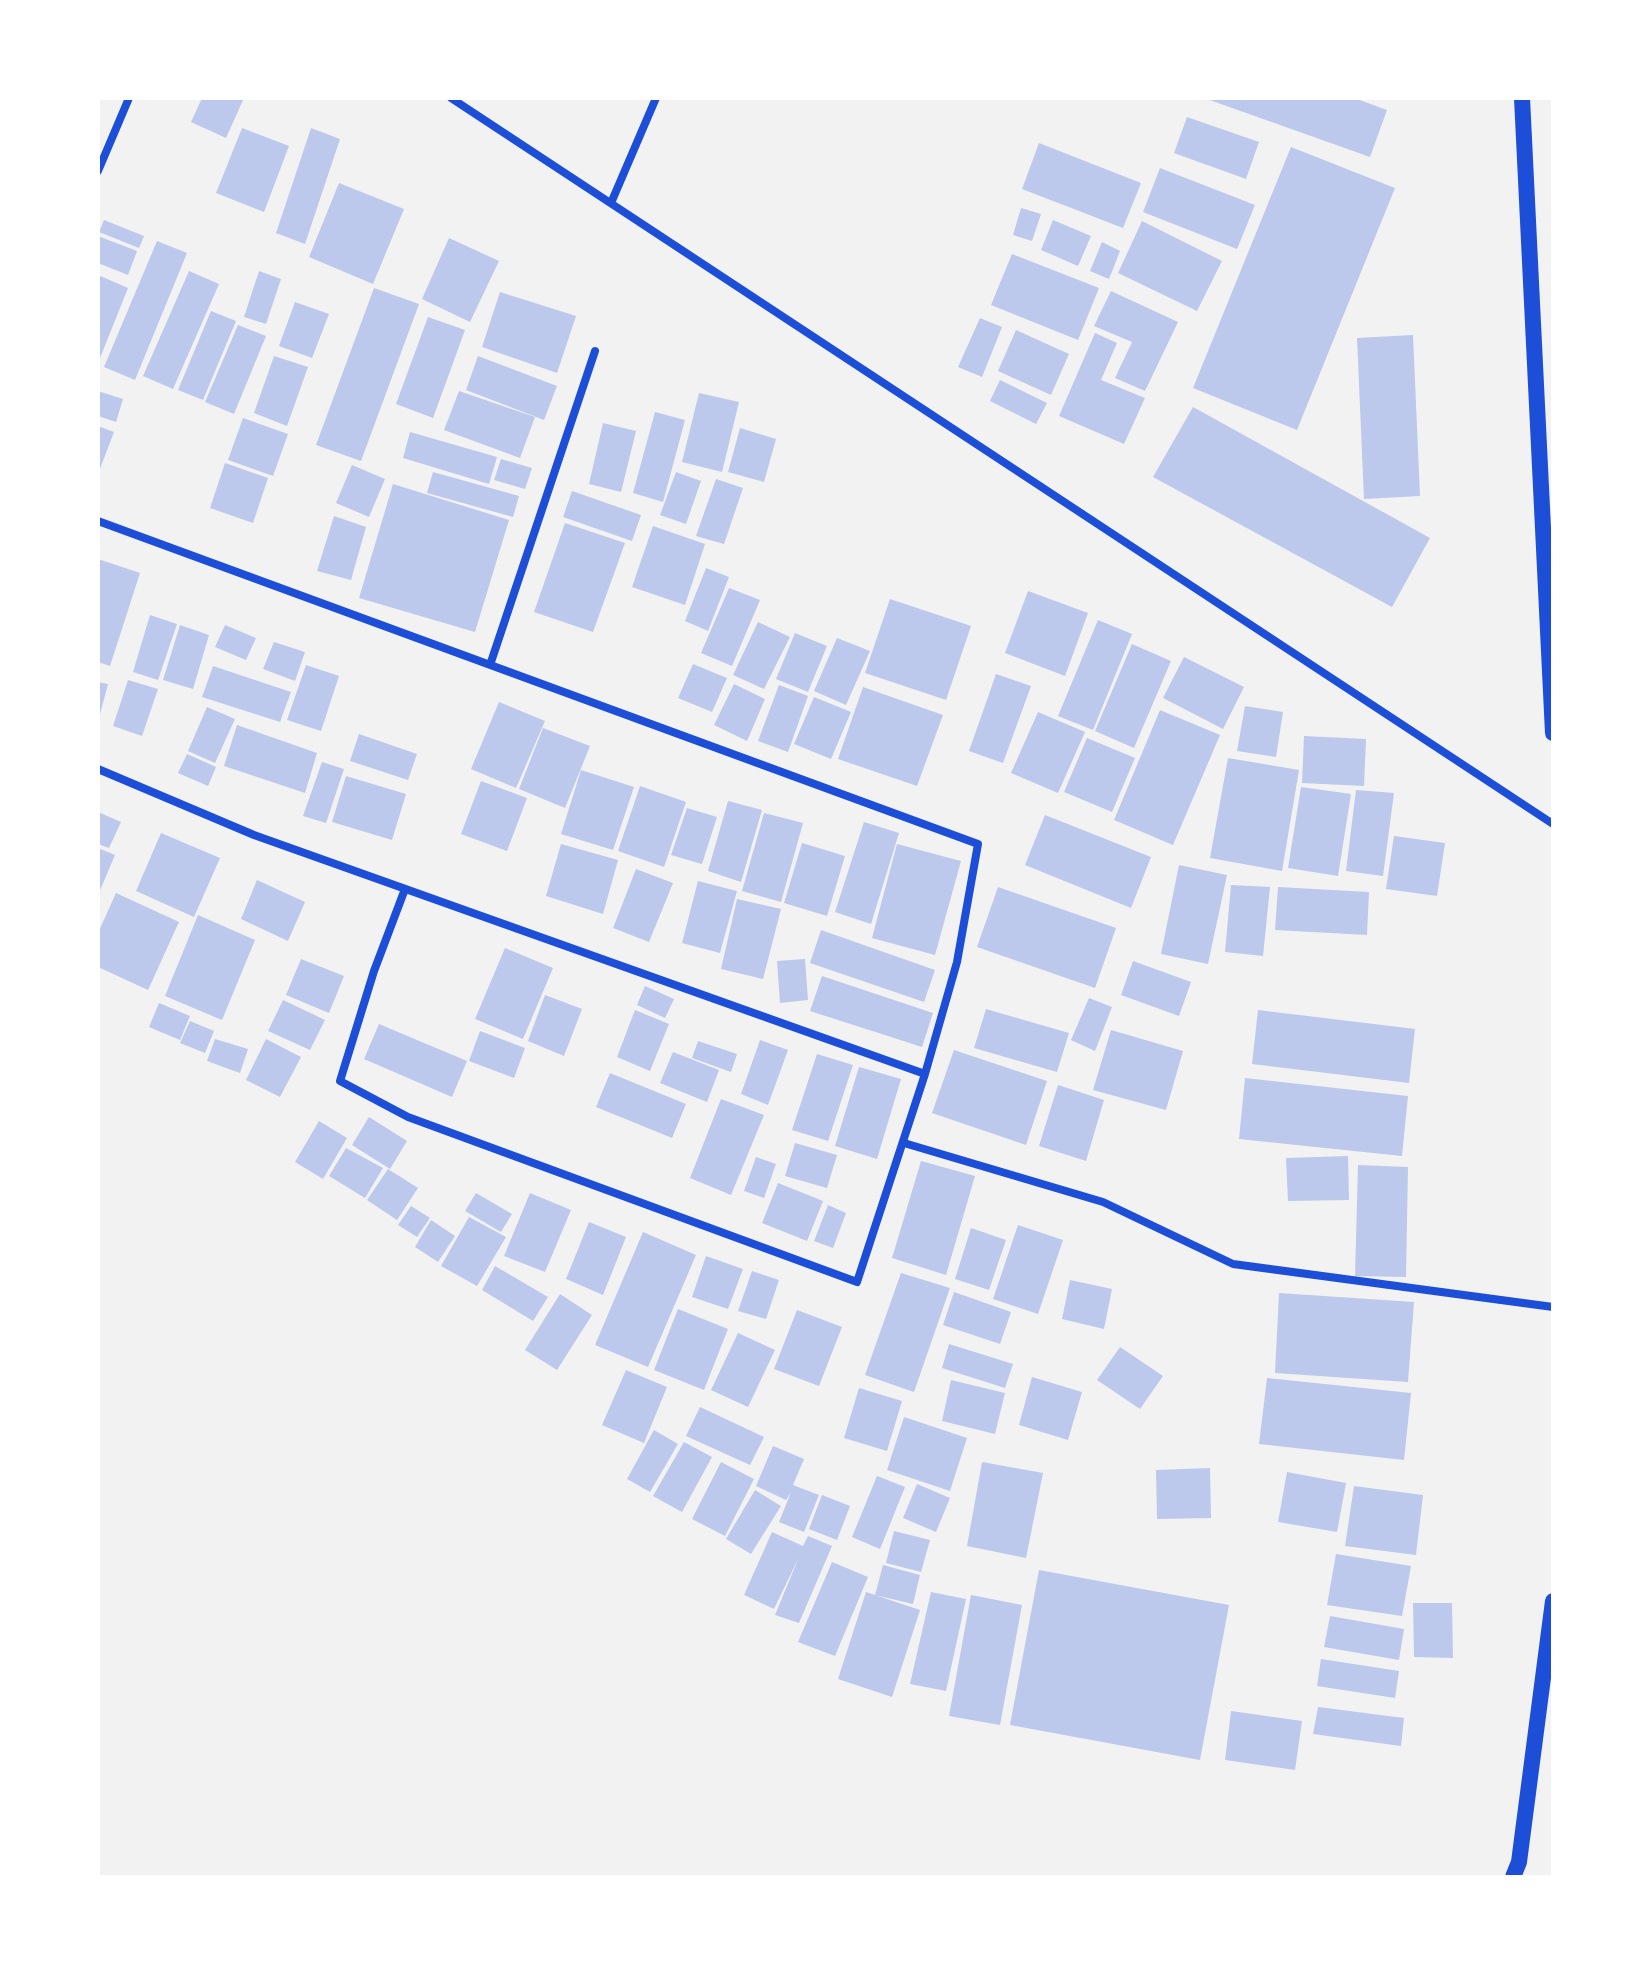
<!DOCTYPE html>
<style>
body{margin:0}
#map{position:relative;width:1651px;height:1975px;overflow:hidden;background:#f2f2f2;font-family:Montserrat,sans-serif}
canvas{display:block}
.frame{position:absolute;inset:0;border:100px solid #fff;pointer-events:none}
</style>
<div id="map">
<canvas width="1651" height="1975"></canvas>
<div class="frame"></div>
</div>
<script>
const context = document.querySelector('canvas').getContext('2d');
context.lineJoin = 'round';
function fill(path, color) { context.fillStyle = color; context.fill(path, 'evenodd'); }
const shape = rows => new Path2D(rows.map(r => 'M' + r).join(''));
function strokePath(path, color, width, dash) { context.strokeStyle = color; context.lineWidth = width; context.lineCap = dash ? 'butt' : 'round'; context.setLineDash(dash || []); context.stroke(path); }
const building = shape([
 [202,98,244,98,226,138,191,122],
 [1204,98,1354,98,1387,110,1370,157],
 [1187,117,1259,142,1246,179,1174,153],
 [242,128,289,146,264,212,216,193],
 [311,128,340,139,305,244,276,233],
 [1039,143,1141,183,1123,228,1022,189],
 [1291,147,1395,188,1297,430,1193,388],
 [1160,168,1255,205,1237,249,1143,212],
 [339,183,404,209,373,284,309,257],
 [1021,208,1041,214,1032,241,1013,235],
 [104,220,144,236,139,248,99,232],
 [1053,220,1091,236,1078,266,1041,250],
 [1142,221,1222,261,1197,311,1118,273],
 [98,236,137,251,128,275,98,263],
 [449,238,499,261,470,322,422,299],
 [157,241,187,253,135,380,104,367],
 [1102,242,1120,251,1109,279,1090,271],
 [1012,254,1099,288,1078,340,991,305],
 [189,271,219,284,173,389,143,376],
 [259,271,281,279,266,324,244,317],
 [98,275,128,288,98,363],
 [374,288,419,304,361,461,316,445],
 [1111,291,1178,322,1145,391,1115,378,1132,342,1094,326],
 [500,292,576,316,557,373,482,347],
 [295,302,329,314,312,358,279,346],
 [211,311,236,321,203,400,178,390],
 [428,317,465,330,433,418,396,404],
 [980,318,1002,327,982,377,958,367],
 [238,325,266,336,234,414,205,402],
 [1016,330,1069,354,1051,395,998,371],
 [1095,333,1117,343,1101,380,1145,398,1124,444,1059,416],
 [1413,335,1420,496,1364,499,1357,338],
 [274,356,308,367,287,426,254,413],
 [478,356,557,386,544,420,466,390],
 [1000,380,1047,403,1036,424,990,401],
 [98,391,123,399,116,422,98,416],
 [459,391,535,417,520,458,444,430],
 [699,393,739,402,722,472,682,462],
 [1193,407,1430,538,1392,607,1153,477],
 [655,412,685,420,663,502,633,493],
 [243,418,288,434,273,476,228,460],
 [603,423,636,431,621,492,589,484],
 [98,426,114,432,98,474],
 [740,428,776,439,764,482,728,472],
 [410,432,497,457,489,484,403,458],
 [501,459,532,468,525,489,494,480],
 [225,463,268,478,253,523,210,508],
 [352,465,385,479,369,517,336,503],
 [433,472,519,496,513,517,427,493],
 [676,472,701,481,686,524,660,515],
 [716,479,743,488,724,544,696,536],
 [393,484,509,520,475,632,359,598],
 [572,491,641,515,632,541,563,517],
 [334,516,366,527,351,580,317,571],
 [565,523,625,543,593,632,534,612],
 [653,526,705,544,685,605,632,587],
 [98,559,140,573,110,666,98,662],
 [706,568,729,577,708,631,685,621],
 [729,588,760,600,732,666,701,653],
 [1028,591,1088,613,1065,676,1005,653],
 [890,599,971,626,946,700,865,673],
 [150,615,177,624,158,680,133,672],
 [1098,620,1132,634,1093,730,1058,716],
 [758,622,790,637,764,689,733,675],
 [180,625,209,635,193,689,163,680],
 [225,625,256,638,246,660,215,647],
 [795,633,827,646,808,692,776,679],
 [837,638,870,651,846,705,814,691],
 [274,642,305,652,295,681,263,669],
 [1132,644,1171,661,1134,748,1095,731],
 [1184,657,1244,687,1223,729,1163,698],
 [693,664,727,678,712,712,678,698],
 [306,665,339,676,321,731,287,720],
 [213,666,291,692,280,722,202,697],
 [996,674,1031,686,1003,763,969,751],
 [128,680,158,689,142,736,113,726],
 [98,682,108,684,99,718,98,718],
 [734,684,765,699,747,741,714,725],
 [779,685,808,696,788,752,758,741],
 [863,687,943,715,917,786,838,759],
 [814,697,851,712,831,759,794,744],
 [499,702,545,721,516,788,471,769],
 [1245,706,1283,712,1276,757,1237,751],
 [207,707,235,719,215,763,188,751],
 [1160,710,1220,735,1173,845,1114,820],
 [1038,712,1085,732,1058,793,1011,773],
 [237,725,317,753,305,793,224,766],
 [543,728,590,746,565,808,519,789],
 [359,734,417,754,408,780,350,761],
 [1304,736,1366,739,1364,786,1302,783],
 [1087,738,1135,758,1112,812,1064,792],
 [187,754,216,767,208,786,178,773],
 [1228,758,1299,770,1282,871,1210,858],
 [322,762,344,769,326,823,303,816],
 [581,770,634,787,613,850,561,834],
 [346,776,406,794,392,840,332,822],
 [481,781,527,798,507,851,461,834],
 [640,786,686,802,664,867,618,851],
 [1301,787,1351,794,1338,876,1288,868],
 [1356,790,1394,793,1383,876,1346,871],
 [728,801,762,810,741,882,708,871],
 [687,808,717,817,702,864,671,855],
 [98,812,121,822,109,848,98,844],
 [764,813,803,823,781,902,742,891],
 [1045,815,1151,857,1131,908,1025,865],
 [864,822,899,833,871,924,835,912],
 [161,833,220,858,194,917,136,891],
 [1394,836,1445,843,1437,896,1386,889],
 [802,843,845,856,827,916,784,903],
 [561,844,618,860,603,914,546,896],
 [897,844,961,861,935,955,872,938],
 [98,848,115,855,98,895],
 [1179,865,1227,875,1208,964,1161,954],
 [636,869,673,883,649,942,613,928],
 [257,880,305,902,288,941,241,919],
 [698,881,737,891,720,953,682,943],
 [1231,885,1270,887,1263,956,1225,952],
 [998,887,1116,928,1095,988,977,947],
 [1278,887,1369,892,1367,935,1275,930],
 [116,893,179,922,148,990,98,967,98,933],
 [737,899,781,909,763,979,721,969],
 [198,915,255,940,222,1020,165,996],
 [821,930,935,970,924,1002,810,963],
 [505,948,553,968,523,1039,475,1019],
 [301,959,344,976,329,1013,286,995],
 [805,959,808,1000,780,1003,777,961],
 [1133,961,1191,982,1179,1016,1121,995],
 [822,976,933,1013,922,1047,810,1011],
 [645,986,674,999,665,1018,637,1005],
 [545,995,582,1009,564,1056,528,1041],
 [1089,998,1112,1007,1095,1051,1071,1040],
 [283,1000,325,1020,310,1050,268,1031],
 [159,1003,190,1016,180,1040,149,1027],
 [986,1009,1069,1033,1057,1072,974,1048],
 [635,1010,669,1024,650,1071,617,1057],
 [1258,1010,1415,1029,1409,1083,1252,1064],
 [190,1021,214,1031,205,1053,180,1043],
 [379,1024,467,1061,452,1097,364,1059],
 [1111,1030,1183,1051,1166,1110,1093,1090],
 [480,1031,525,1048,514,1078,469,1061],
 [215,1039,248,1049,240,1073,207,1061],
 [266,1039,301,1057,280,1097,246,1080],
 [760,1040,788,1050,768,1105,741,1094],
 [698,1041,737,1054,731,1072,692,1058],
 [954,1050,1047,1081,1026,1145,932,1113],
 [673,1052,719,1070,707,1102,660,1083],
 [817,1054,853,1065,828,1141,792,1130],
 [859,1067,901,1079,877,1159,835,1146],
 [610,1073,686,1104,672,1138,596,1107],
 [1245,1078,1408,1096,1402,1156,1239,1139],
 [1058,1085,1104,1100,1086,1161,1039,1146],
 [721,1099,764,1115,731,1195,690,1178],
 [369,1117,407,1141,390,1169,352,1145],
 [319,1121,347,1138,323,1179,295,1162],
 [795,1143,837,1155,827,1188,785,1176],
 [346,1148,383,1168,365,1198,329,1176],
 [1348,1156,1349,1200,1288,1201,1286,1158],
 [756,1157,776,1164,764,1198,744,1191],
 [921,1161,975,1176,946,1275,892,1258],
 [1358,1165,1408,1167,1406,1277,1355,1276],
 [388,1169,418,1188,397,1220,367,1200],
 [778,1183,823,1201,807,1241,762,1223],
 [476,1193,512,1214,501,1232,465,1211],
 [530,1193,571,1210,545,1272,504,1256],
 [828,1205,846,1213,833,1248,814,1241],
 [411,1206,430,1218,417,1237,398,1225],
 [469,1217,506,1237,477,1286,441,1266],
 [431,1220,455,1236,438,1262,415,1247],
 [589,1222,626,1237,603,1295,566,1279],
 [1018,1225,1063,1240,1038,1314,993,1299],
 [971,1228,1006,1240,989,1290,955,1279],
 [643,1232,696,1255,648,1367,595,1345],
 [706,1256,743,1269,728,1309,692,1297],
 [495,1266,548,1297,533,1321,482,1290],
 [752,1271,779,1280,766,1319,738,1311],
 [901,1273,950,1288,914,1392,865,1375],
 [1070,1280,1112,1289,1104,1329,1062,1319],
 [954,1292,1011,1312,1000,1344,943,1325],
 [1279,1293,1414,1302,1408,1382,1275,1373],
 [560,1294,592,1315,557,1370,525,1350],
 [678,1309,728,1329,704,1390,654,1370],
 [797,1310,842,1327,819,1386,774,1369],
 [738,1333,775,1350,748,1407,711,1390],
 [949,1344,1013,1364,1005,1388,942,1368],
 [1120,1347,1163,1376,1140,1409,1097,1380],
 [626,1370,667,1387,644,1443,602,1425],
 [1032,1377,1082,1392,1068,1440,1019,1425],
 [1267,1378,1411,1393,1404,1460,1259,1444],
 [951,1380,1005,1393,995,1434,942,1421],
 [859,1388,902,1401,887,1451,844,1438],
 [700,1407,764,1437,750,1465,686,1436],
 [904,1417,967,1438,950,1491,887,1470],
 [654,1430,678,1444,650,1492,627,1479],
 [684,1442,712,1457,682,1512,653,1496],
 [773,1446,804,1459,793,1485,819,1495,804,1532,779,1522,791,1492,786,1500,756,1486],
 [721,1462,754,1479,725,1536,692,1519],
 [982,1462,1043,1473,1026,1558,967,1546],
 [1210,1468,1211,1518,1157,1519,1156,1470],
 [1287,1472,1346,1483,1337,1532,1278,1522],
 [877,1476,905,1487,880,1549,852,1537],
 [917,1484,950,1498,936,1532,903,1518],
 [1354,1486,1423,1495,1416,1555,1345,1546],
 [755,1490,781,1506,751,1554,726,1539],
 [822,1495,850,1506,837,1540,809,1529],
 [894,1531,930,1540,921,1572,886,1563],
 [772,1532,803,1546,808,1536,832,1546,799,1623,775,1615,799,1557,774,1609,744,1595],
 [1336,1554,1411,1566,1402,1616,1327,1605],
 [832,1562,868,1577,835,1656,798,1642],
 [883,1565,920,1575,913,1604,875,1595],
 [1039,1570,1229,1605,1200,1760,1010,1725],
 [866,1592,920,1610,892,1697,838,1679],
 [931,1592,966,1599,946,1691,910,1684],
 [971,1595,1022,1605,1000,1725,949,1716],
 [1413,1603,1452,1603,1453,1658,1414,1657],
 [1330,1616,1404,1629,1399,1660,1324,1647],
 [1321,1659,1399,1671,1395,1698,1317,1686],
 [1318,1707,1404,1718,1401,1746,1313,1734],
 [1231,1711,1302,1721,1295,1770,1225,1760]
]);
const minor = shape([
 [451,98,1553,824],
 [98,171,129,98],
 [611,203,656,98],
 [98,521,978,844,957,962,925,1074,254,835,98,769],
 [490,665,595,351],
 [405,889,374,971,340,1081,408,1117,857,1282,925,1074],
 [904,1143,1103,1202,1233,1264,1553,1307]
]);
const secondary = shape([
 [1522,98,1553,733],
 [1513,1877,1519,1862,1553,1601]
]);
fill(building, '#bdc9ec');
strokePath(minor, '#1d4ed8', 8);
strokePath(secondary, '#1d4ed8', 16);
</script>
